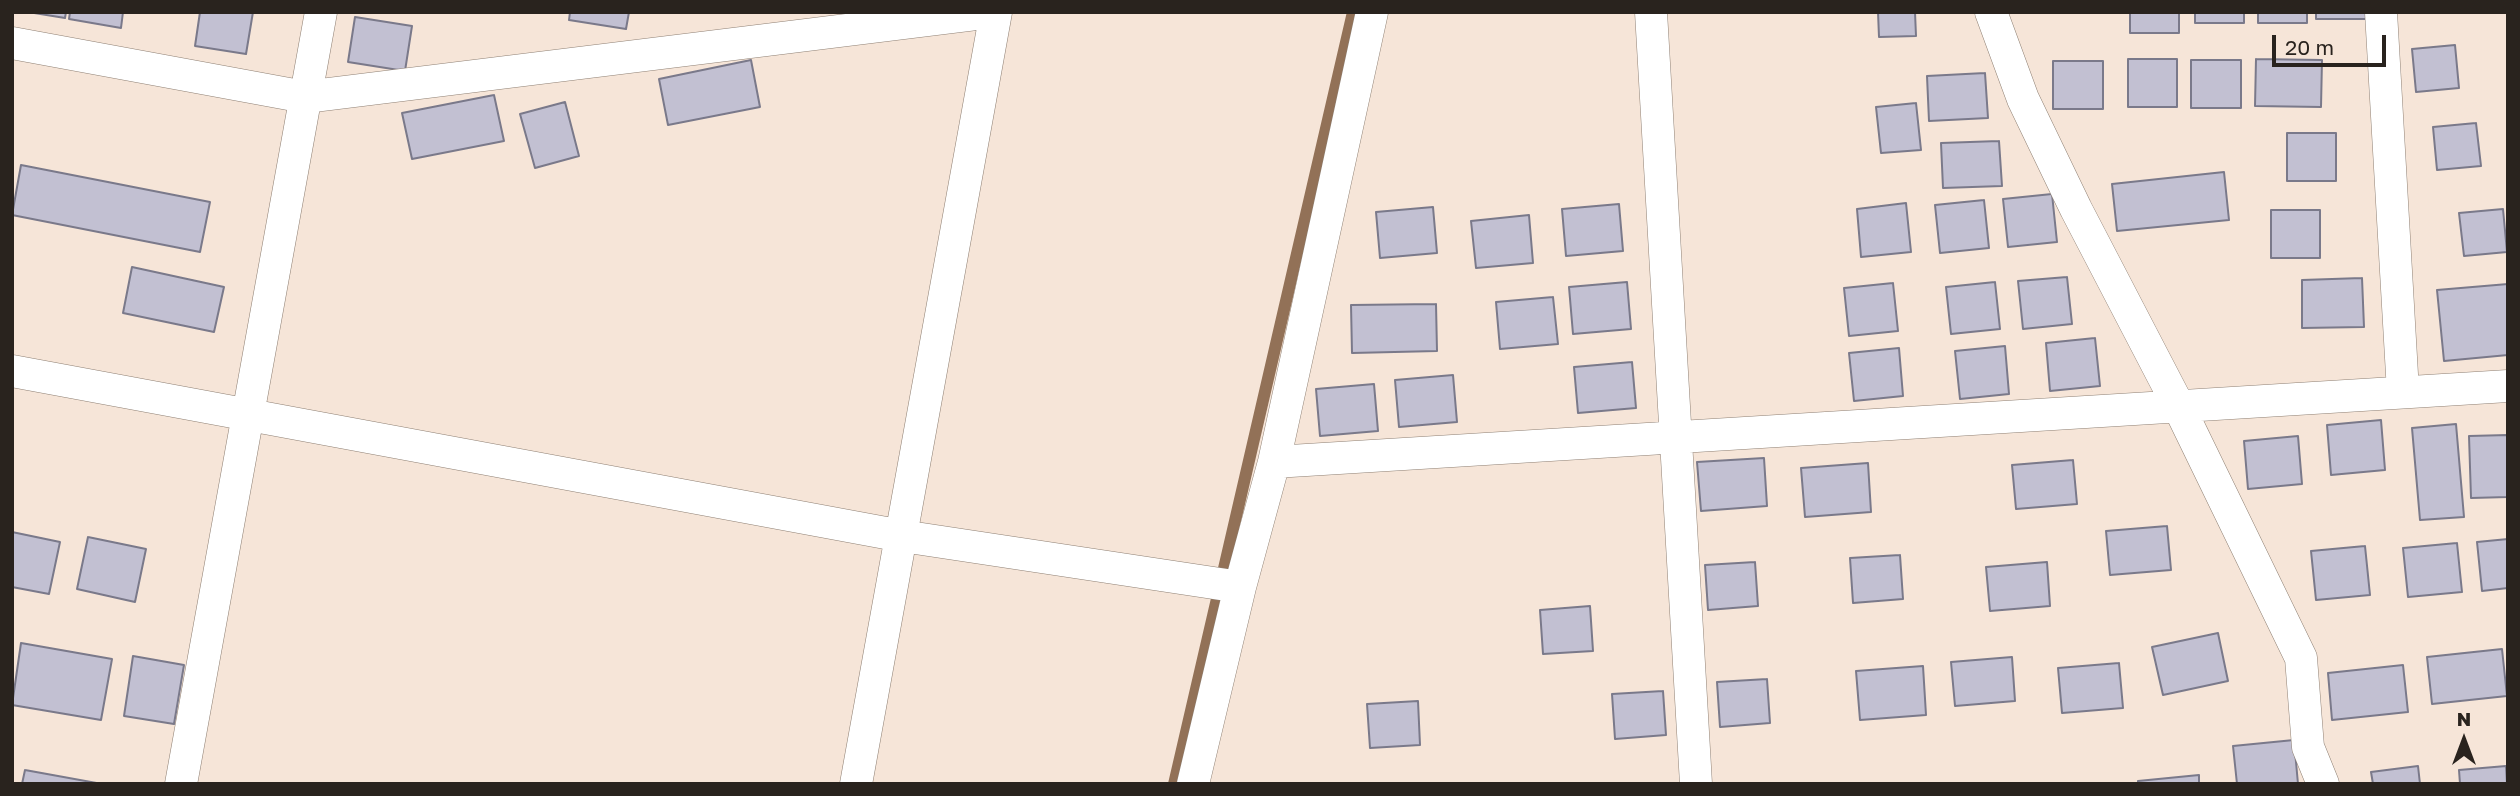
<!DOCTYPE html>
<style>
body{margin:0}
#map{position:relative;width:2520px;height:796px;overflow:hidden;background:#f6e5d8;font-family:"Golos Text",sans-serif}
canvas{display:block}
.frame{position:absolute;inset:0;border:14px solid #29231e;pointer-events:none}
.north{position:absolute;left:2429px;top:705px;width:70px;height:70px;-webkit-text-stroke:5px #f6e5d8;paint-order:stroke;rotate:0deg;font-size:19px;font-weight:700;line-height:28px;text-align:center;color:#29231e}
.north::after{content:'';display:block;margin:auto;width:24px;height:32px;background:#29231e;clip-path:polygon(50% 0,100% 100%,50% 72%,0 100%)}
.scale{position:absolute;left:2272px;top:35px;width:114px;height:32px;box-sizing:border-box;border:4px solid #29231e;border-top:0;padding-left:9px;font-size:21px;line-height:24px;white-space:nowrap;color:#29231e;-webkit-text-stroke:5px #f6e5d8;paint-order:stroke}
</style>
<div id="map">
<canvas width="2520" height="796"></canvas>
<div class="frame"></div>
<div class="north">N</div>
<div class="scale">20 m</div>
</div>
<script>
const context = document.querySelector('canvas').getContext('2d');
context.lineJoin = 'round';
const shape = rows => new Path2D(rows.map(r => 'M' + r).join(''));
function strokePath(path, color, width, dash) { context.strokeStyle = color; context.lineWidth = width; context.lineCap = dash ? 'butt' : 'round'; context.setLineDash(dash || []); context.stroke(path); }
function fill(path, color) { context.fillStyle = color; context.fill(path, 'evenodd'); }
const stream = shape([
 [1174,784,1353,12]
]);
const building = shape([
 [28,12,66,12,65,18,28,12],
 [70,12,123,12,121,28,69,19,70,12],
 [200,12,253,12,246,54,195,46,200,12],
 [570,12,629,12,626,29,569,20,570,12],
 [1878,12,1915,12,1916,36,1879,37,1878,12],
 [2130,12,2179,12,2179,33,2130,33,2130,12],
 [2195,12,2244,12,2244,23,2195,23,2195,12],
 [2258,12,2307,12,2307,23,2258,23,2258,12],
 [2316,12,2366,12,2366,19,2316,19,2316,12],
 [355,17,412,26,405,71,348,62,355,17],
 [2455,45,2459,88,2416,92,2412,49,2455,45],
 [2128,59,2177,59,2177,107,2128,107,2128,59],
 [2256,59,2322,60,2321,107,2255,106,2256,59],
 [751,60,760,107,668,125,659,79,751,60],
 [2191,60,2241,60,2241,108,2191,108,2191,60],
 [2053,61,2103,61,2103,109,2053,109,2053,61],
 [1985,73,1988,118,1929,121,1927,76,1985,73],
 [494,95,504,141,412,159,402,113,494,95],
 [565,102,579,156,535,168,520,114,565,102],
 [1916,103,1921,150,1881,153,1876,107,1916,103],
 [2476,123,2481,166,2437,170,2433,127,2476,123],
 [2287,133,2336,133,2336,181,2287,181,2287,133],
 [1999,141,2002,186,1943,188,1941,143,1999,141],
 [21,165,210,202,200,252,12,215,21,165],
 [2224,172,2229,220,2117,231,2112,184,2224,172],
 [2052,194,2057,242,2008,247,2003,199,2052,194],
 [1984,200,1989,248,1940,253,1935,205,1984,200],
 [1906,203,1911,252,1861,257,1857,209,1906,203],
 [1619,204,1623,251,1566,256,1562,209,1619,204],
 [1433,207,1437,253,1380,258,1376,212,1433,207],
 [2503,209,2507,252,2464,256,2459,213,2503,209],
 [2271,210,2320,210,2320,258,2271,258,2271,210],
 [1529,215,1533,263,1476,268,1471,221,1529,215],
 [132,267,224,287,214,332,123,313,132,267],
 [2067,277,2072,324,2023,329,2018,281,2067,277],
 [2362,278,2364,327,2302,328,2302,280,2362,278],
 [1627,282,1631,329,1573,334,1569,287,1627,282],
 [1995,282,2000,329,1951,334,1946,287,1995,282],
 [1893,283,1898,331,1849,336,1844,288,1893,283],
 [2508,284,2508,355,2444,361,2437,290,2508,284],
 [1553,297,1558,344,1500,349,1496,302,1553,297],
 [1436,304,1437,351,1352,353,1351,305,1436,304],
 [2095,338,2100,386,2050,391,2046,343,2095,338],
 [2005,346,2009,394,1960,399,1955,351,2005,346],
 [1899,348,1903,396,1854,401,1849,353,1899,348],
 [1632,362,1636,408,1578,413,1574,367,1632,362],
 [1453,375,1457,422,1399,427,1395,380,1453,375],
 [1374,384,1378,431,1320,436,1316,389,1374,384],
 [2381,420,2385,470,2331,475,2327,425,2381,420],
 [2456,424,2464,517,2420,520,2412,428,2456,424],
 [2508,435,2508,497,2471,498,2469,436,2508,435],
 [2298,436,2302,484,2248,489,2244,441,2298,436],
 [1764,458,1767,506,1701,511,1697,462,1764,458],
 [2073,460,2077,504,2016,509,2012,465,2073,460],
 [1868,463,1871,512,1805,517,1801,468,1868,463],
 [2167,526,2171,570,2110,575,2106,531,2167,526],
 [12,532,60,542,49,594,12,587,12,532],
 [88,537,146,549,135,602,77,589,88,537],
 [2508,539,2508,588,2482,591,2477,542,2508,539],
 [2457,543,2462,592,2408,597,2403,548,2457,543],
 [2365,546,2370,595,2316,600,2311,551,2365,546],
 [1900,555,1903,599,1853,603,1850,558,1900,555],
 [1755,562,1758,606,1708,610,1705,565,1755,562],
 [2047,562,2050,606,1990,611,1986,567,2047,562],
 [1590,606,1593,651,1543,654,1540,610,1590,606],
 [2218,633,2228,681,2163,695,2152,647,2218,633],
 [21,643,112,659,101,720,12,705,21,643],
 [2502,649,2507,696,2432,704,2427,657,2502,649],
 [133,656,184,665,174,724,124,716,133,656],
 [2012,657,2015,701,1955,706,1951,662,2012,657],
 [2119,663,2123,708,2062,713,2058,668,2119,663],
 [2403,665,2408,712,2332,720,2328,673,2403,665],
 [1923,666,1926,715,1860,720,1856,671,1923,666],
 [1767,679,1770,723,1720,727,1717,682,1767,679],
 [1663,691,1666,735,1615,739,1612,694,1663,691],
 [1418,701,1420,745,1370,748,1367,704,1418,701],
 [2294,740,2298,784,2237,784,2233,746,2294,740],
 [2418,766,2420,784,2373,784,2371,772,2418,766],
 [2506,766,2507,784,2460,784,2459,770,2506,766],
 [25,770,102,784,22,784,25,770],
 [2199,775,2199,784,2138,784,2138,781,2199,775]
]);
const minor = shape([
 [1651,12,1696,784],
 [1991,12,2023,99,2076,209,2178,405,2301,658,2308,747,2323,784],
 [2381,12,2403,392],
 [12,43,305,97,992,12],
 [12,371,902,536,1240,587],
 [1274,462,2508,386],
 [181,784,321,12],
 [856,784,996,12],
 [1193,784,1240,587,1274,462,1372,12]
]);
strokePath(stream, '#927157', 12);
fill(building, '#c2c0d2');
strokePath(building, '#7a798a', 2);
strokePath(minor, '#8f8074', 33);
strokePath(minor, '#fff', 32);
</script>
